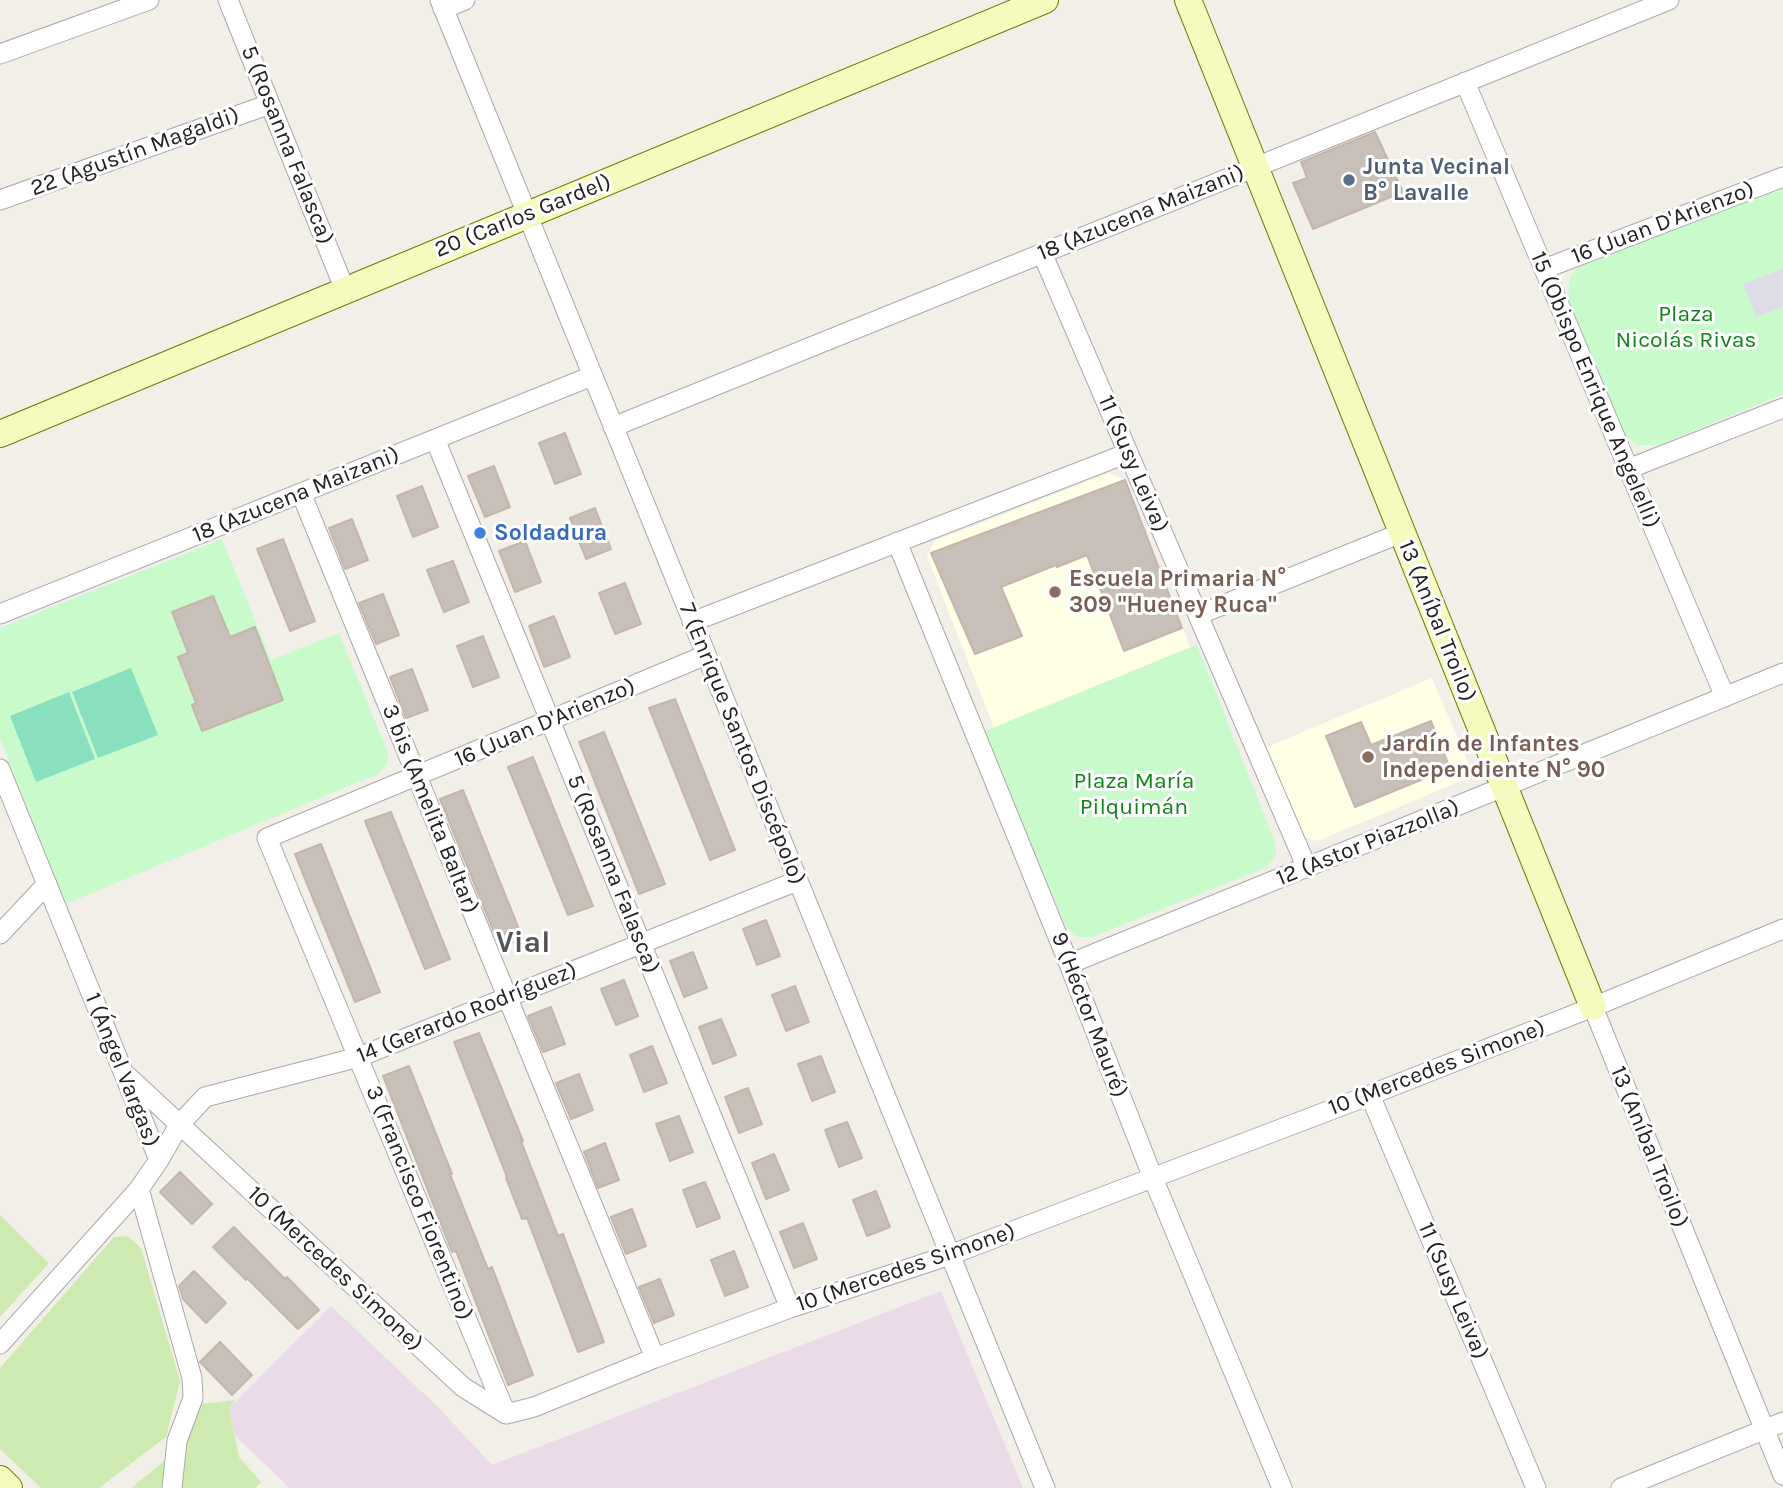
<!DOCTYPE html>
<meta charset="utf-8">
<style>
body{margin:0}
canvas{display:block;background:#f2efe9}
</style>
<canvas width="1783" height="1488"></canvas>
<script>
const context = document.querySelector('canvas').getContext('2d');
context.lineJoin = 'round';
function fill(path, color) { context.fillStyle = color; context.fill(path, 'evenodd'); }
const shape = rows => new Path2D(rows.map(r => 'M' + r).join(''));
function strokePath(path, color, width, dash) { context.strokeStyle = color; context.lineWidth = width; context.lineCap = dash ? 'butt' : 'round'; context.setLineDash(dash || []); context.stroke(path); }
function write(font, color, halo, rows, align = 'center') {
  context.font = font + ' Karla,sans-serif'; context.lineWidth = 6; context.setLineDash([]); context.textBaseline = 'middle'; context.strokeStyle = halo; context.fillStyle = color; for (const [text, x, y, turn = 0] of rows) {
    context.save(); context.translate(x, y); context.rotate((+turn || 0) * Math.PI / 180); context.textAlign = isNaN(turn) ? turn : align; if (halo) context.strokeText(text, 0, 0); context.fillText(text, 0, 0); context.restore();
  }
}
const industrial = shape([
 [941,1291,1023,1488,290,1488,235,1436,229,1408,331,1306,438,1407,492,1465]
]);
const education = shape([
 [1109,473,1125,480,1190,647,994,728,927,556,935,541],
 [1432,678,1470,767,1463,780,1318,841,1303,836,1267,747]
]);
const grass = shape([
 [0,1215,49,1263,0,1317],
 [128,1236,141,1248,180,1381,166,1437,99,1488,41,1488,0,1449,0,1368,114,1237],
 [235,1400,229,1408,239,1457,261,1482,255,1488,182,1488,187,1445,192,1421,200,1404],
 [168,1458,165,1488,131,1488]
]);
const park = shape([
 [1783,189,1783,394,1659,445,1637,445,1622,433,1568,299,1570,276,1585,260],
 [222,539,271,660,339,633,388,753,387,764,378,774,66,904,0,738,0,628],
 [1197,645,1276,845,1276,857,1265,868,1093,937,1077,937,1066,927,985,731]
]);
const pitch = shape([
 [131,668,158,735,98,758,72,692],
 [69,692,95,759,36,782,10,716]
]);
const plaza = shape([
 [1783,269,1783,307,1756,317,1743,284]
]);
const building = shape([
 [1375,132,1403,192,1313,229,1293,183,1307,178,1301,162,1375,132],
 [565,433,581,474,555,484,539,443,565,433],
 [494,466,510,507,485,517,468,476,494,466],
 [1125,480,1182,628,1124,651,1087,555,1057,567,1056,565,1001,587,1022,636,975,654,931,553,1125,480],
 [422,486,438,527,413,537,397,496,422,486],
 [595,508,611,549,586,559,570,518,595,508],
 [352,519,368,560,345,569,329,528,352,519],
 [283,539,315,621,290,631,257,549,283,539],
 [525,541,541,582,515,592,499,551,525,541],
 [453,561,469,602,444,612,427,570,453,561],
 [625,583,641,624,615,634,599,593,625,583],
 [383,594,399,635,376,644,359,603,383,594],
 [213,596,230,637,255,627,283,700,202,731,192,705,196,703,178,657,188,653,172,612,213,596],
 [554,616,570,657,544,667,529,626,554,616],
 [483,636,499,677,473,687,457,646,483,636],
 [412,669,428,710,406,718,390,677,412,669],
 [675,699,735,850,710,860,649,708,675,699],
 [1431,721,1450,768,1355,807,1326,736,1361,722,1371,745,1431,721],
 [604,732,665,884,639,894,579,742,604,732],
 [533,757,593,906,568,915,508,767,533,757],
 [463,790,523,939,500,947,440,799,463,790],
 [391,812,450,959,425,969,365,821,391,812],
 [321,844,380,992,355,1002,295,854,321,844],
 [766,920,780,956,757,965,743,929,766,920],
 [693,952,707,988,684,997,670,961,693,952],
 [624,980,638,1016,616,1025,601,989,624,980],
 [795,986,809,1022,786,1031,772,995,795,986],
 [551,1007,565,1044,543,1052,528,1016,551,1007],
 [721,1019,736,1055,713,1064,699,1027,721,1019],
 [479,1033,523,1141,521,1141,558,1236,563,1234,604,1342,578,1352,527,1218,522,1219,506,1178,507,1177,454,1042,479,1033],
 [652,1046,667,1083,644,1092,630,1055,652,1046],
 [821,1056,835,1092,812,1101,798,1064,821,1056],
 [409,1066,452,1174,450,1174,488,1269,492,1267,533,1375,508,1385,456,1251,452,1252,383,1076,409,1066],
 [579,1074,593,1110,571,1119,556,1083,579,1074],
 [748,1088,762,1124,739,1133,725,1097,748,1088],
 [679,1116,693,1152,670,1161,656,1124,679,1116],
 [847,1122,862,1158,839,1167,825,1130,847,1122],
 [605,1143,619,1180,598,1188,584,1152,605,1143],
 [774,1154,789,1190,766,1199,752,1163,774,1154],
 [180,1172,212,1204,192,1224,160,1192,180,1172],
 [705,1182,720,1218,697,1227,683,1190,705,1182],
 [876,1191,890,1227,867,1236,853,1200,876,1191],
 [632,1209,646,1246,626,1254,611,1217,632,1209],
 [803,1223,817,1259,794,1268,780,1232,803,1223],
 [234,1227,285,1279,287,1277,319,1310,298,1329,247,1278,246,1280,213,1247,234,1227],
 [734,1251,748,1287,725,1296,711,1260,734,1251],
 [194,1271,226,1303,206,1323,183,1299,179,1286,194,1271],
 [660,1279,674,1315,654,1323,639,1287,660,1279],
 [220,1342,252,1375,232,1395,200,1362,220,1342]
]);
const street = shape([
 [228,0,345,290],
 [440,0,1045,1488],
 [443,9,465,0],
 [0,54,149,0],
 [1465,82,1725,697],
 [0,200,270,104],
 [1042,253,1307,868],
 [1544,269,1783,177],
 [613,427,1669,0],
 [435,439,790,1308],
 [1628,469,1783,408],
 [301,493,655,1358],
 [897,542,1069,964,1153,1178,1282,1488],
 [0,614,592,376],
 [1198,615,1401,533],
 [692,622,1128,453],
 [0,769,159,1160,139,1189,192,1378,193,1398,177,1441,172,1488],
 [0,934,47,884],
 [1069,964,1783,673],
 [1593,1007,1783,1475],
 [123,1072,463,1387,506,1414,534,1407,655,1358,790,1308,950,1255,1370,1095,1593,1007,1783,929],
 [1370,1095,1536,1488],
 [159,1160,179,1125,205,1097,359,1057,797,881],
 [0,1344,139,1189],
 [506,1414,267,838,706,655],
 [1621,1488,1783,1422]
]);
const secondary = shape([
 [1188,0,1593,1007],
 [0,434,1045,0],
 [0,1479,9,1488]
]);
const markers = [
 [1349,180,7,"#5c6f8a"],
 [480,533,7,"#3f7fe0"],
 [1055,592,7,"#8d6e63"],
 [1368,757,7,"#8d6e63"]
];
const streetNames = [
 ["5 (Rosanna Falasca)",287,145,68],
 ["22 (Agustín Magaldi)",135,152,-20],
 ["18 (Azucena Maizani)",1141,213,-22],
 ["20 (Carlos Gardel)",523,216,-22],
 ["16 (Juan D'Arienzo)",1663,223,-21],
 ["15 (Obispo Enrique Angelelli)",1595,390,67],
 ["11 (Susy Leiva)",1133,464,67],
 ["18 (Azucena Maizani)",296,495,-22],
 ["13 (Aníbal Troilo)",1437,621,68],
 ["16 (Juan D'Arienzo)",545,723,-23],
 ["7 (Enrique Santos Discépolo)",742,744,68],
 ["3 bis (Amelita Baltar)",430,809,68],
 ["12 (Astor Piazzolla)",1368,843,-22],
 ["5 (Rosanna Falasca)",613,874,68],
 ["14 (Gerardo Rodríguez)",467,1013,-22],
 ["9 (Héctor Mauré)",1089,1015,69],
 ["10 (Mercedes Simone)",1437,1068,-21],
 ["1 (Ángel Vargas)",122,1070,68],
 ["13 (Aníbal Troilo)",1649,1147,68],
 ["3 (Francisco Fiorentino)",419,1203,68],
 ["10 (Mercedes Simone)",906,1268,-19],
 ["10 (Mercedes Simone)",335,1269,43],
 ["11 (Susy Leiva)",1453,1291,67]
];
const serviceNames = [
 ["Junta Vecinal",1363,167],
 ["B° Lavalle",1363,193]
];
const parkNames = [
 ["Plaza",1686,314],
 ["Nicolás Rivas",1686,340],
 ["Plaza María",1134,781],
 ["Pilquimán",1134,807]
];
const shopNames = [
 ["Soldadura",494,533]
];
const educationNames = [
 ["Escuela Primaria N°",1069,579],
 ["309 \"Hueney Ruca\"",1069,605],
 ["Jardín de Infantes",1382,744],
 ["Independiente N° 90",1382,770]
];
const districtNames = [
 ["Vial",523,943]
];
fill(industrial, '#ebdbe8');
fill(education, '#ffffe5');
fill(grass, '#cdebb0');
fill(park, '#c8facc');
fill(pitch, '#88e0be');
fill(plaza, '#dddde8');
fill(building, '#c7bfb8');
strokePath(building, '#c4b6ab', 2);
strokePath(street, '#a9a9a9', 21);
strokePath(secondary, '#707d05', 28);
strokePath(street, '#fff', 19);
strokePath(secondary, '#f7fabf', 26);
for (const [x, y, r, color] of markers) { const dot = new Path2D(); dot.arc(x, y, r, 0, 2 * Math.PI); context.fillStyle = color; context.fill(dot); strokePath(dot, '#fff', 2.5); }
write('23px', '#222', '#fff', streetNames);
write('bold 23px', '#4e5e75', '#fff', serviceNames, 'left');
write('23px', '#0c8416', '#fff', parkNames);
write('bold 23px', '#366cbe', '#fff', shopNames, 'left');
write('bold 23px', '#785e54', '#fff', educationNames, 'left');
write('bold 30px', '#555', '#fff', districtNames);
</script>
